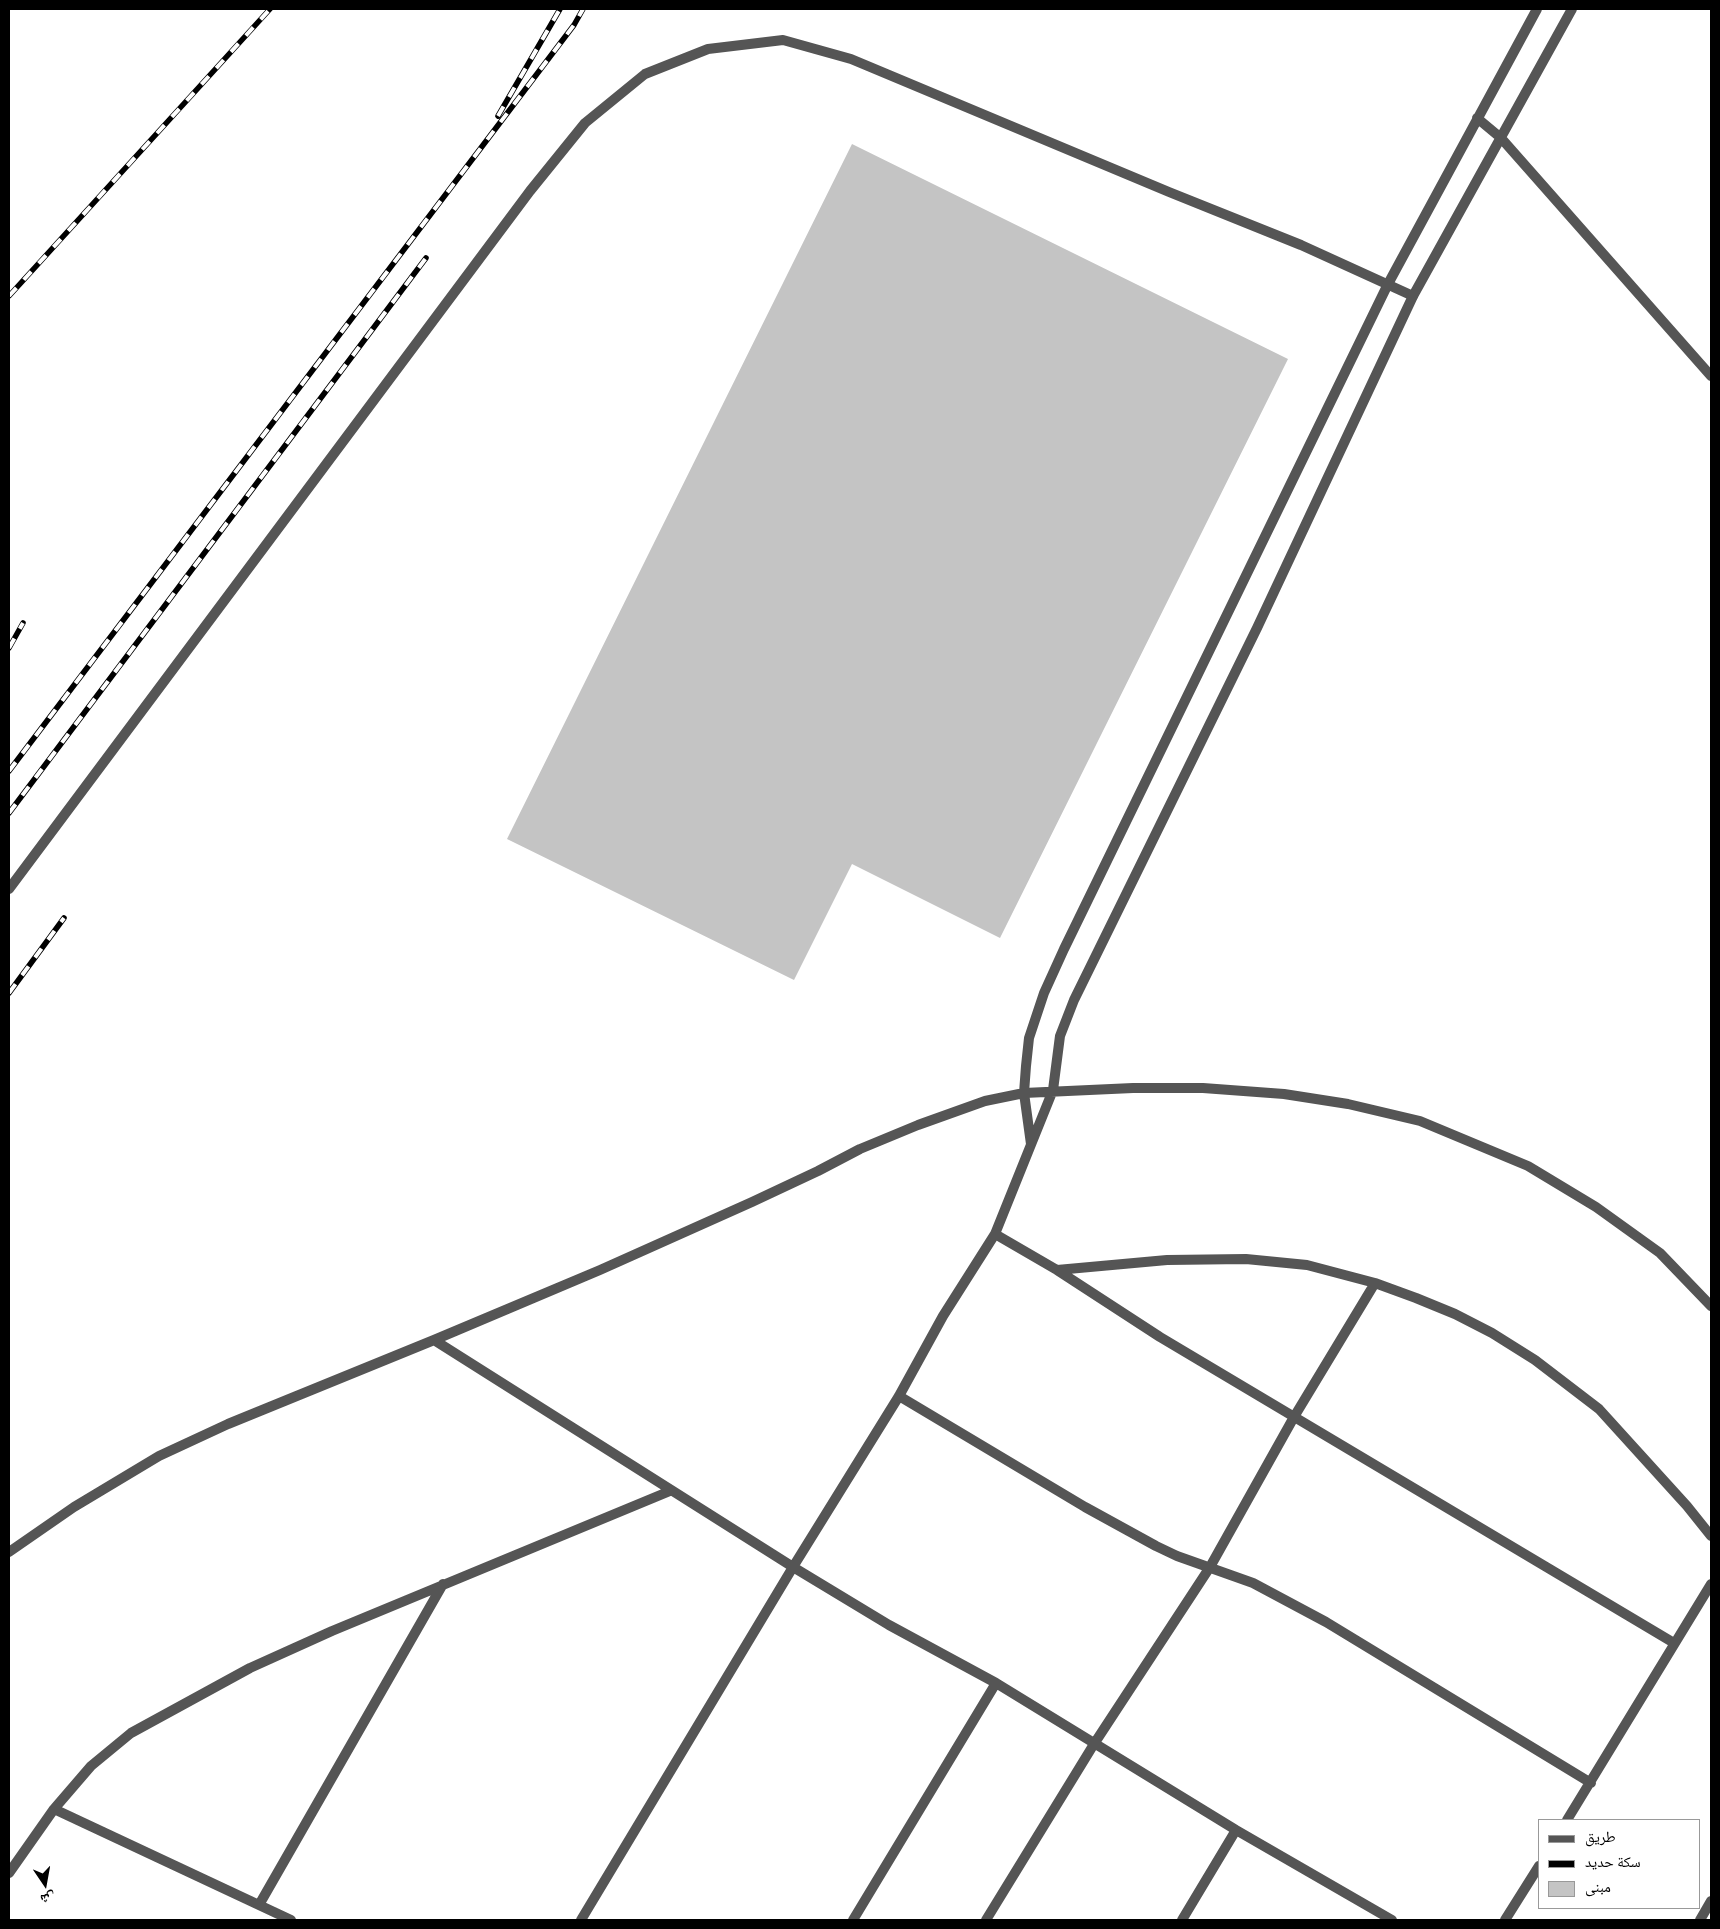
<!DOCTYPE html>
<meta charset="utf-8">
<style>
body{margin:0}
#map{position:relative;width:1720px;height:1929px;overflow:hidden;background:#fff;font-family:"Titillium Web","Noto Naskh Arabic",sans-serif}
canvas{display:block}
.frame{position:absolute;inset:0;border:10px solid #000;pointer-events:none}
.legend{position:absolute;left:1538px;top:1819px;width:162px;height:90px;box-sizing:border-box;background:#fff;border:1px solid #999;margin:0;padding:6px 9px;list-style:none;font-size:15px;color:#000}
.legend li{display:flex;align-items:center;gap:10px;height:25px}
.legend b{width:25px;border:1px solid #999}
.north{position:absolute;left:20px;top:1859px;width:50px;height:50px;-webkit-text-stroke:4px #fff;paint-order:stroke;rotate:168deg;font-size:14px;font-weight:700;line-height:20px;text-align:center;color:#000}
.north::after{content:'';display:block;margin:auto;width:18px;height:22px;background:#000;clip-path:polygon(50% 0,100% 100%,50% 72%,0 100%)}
</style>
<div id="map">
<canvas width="1720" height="1929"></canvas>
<div class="frame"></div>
<ul class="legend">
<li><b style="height:6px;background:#555"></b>طريق</li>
<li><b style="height:6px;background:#000"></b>سكة حديد</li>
<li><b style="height:14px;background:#c4c4c4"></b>مبنى</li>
</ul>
<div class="north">ش</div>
</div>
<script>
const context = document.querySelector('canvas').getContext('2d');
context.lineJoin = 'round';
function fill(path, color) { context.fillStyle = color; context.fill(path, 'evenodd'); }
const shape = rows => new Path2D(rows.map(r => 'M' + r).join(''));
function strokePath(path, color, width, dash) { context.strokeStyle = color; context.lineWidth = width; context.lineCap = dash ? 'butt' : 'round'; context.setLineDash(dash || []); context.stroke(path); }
const building = shape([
 [852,144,1288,359,1000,938,852,864,794,980,507,839]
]);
const lane = shape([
 [9,889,530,191,585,123,645,74,708,49,783,40,851,59,1169,192,1301,245,1413,296]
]);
const street = shape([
 [1477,118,1501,138,1711,376],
 [1031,1144,1024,1093,1026,1066,1029,1038,1044,993,1064,949,1388,284,1537,9],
 [995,1234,1057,1270,1160,1337,1674,1643],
 [1057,1270,1167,1260,1246,1259,1307,1265,1375,1283,1416,1298,1455,1314,1492,1333,1535,1360,1599,1409,1687,1506,1711,1536],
 [434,1340,793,1567,889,1625,996,1683,1236,1830,1392,1920],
 [899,1396,1085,1507,1156,1546,1177,1556,1253,1583,1326,1622,1591,1783],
 [9,1552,74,1507,159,1456,228,1424,434,1340,600,1270,752,1202,818,1171,860,1149,918,1125,985,1101,1024,1093,1133,1088,1203,1088,1284,1094,1348,1104,1420,1121,1528,1166,1596,1207,1660,1253,1711,1306],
 [54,1809,291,1920],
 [1567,1820,1711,1584],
 [9,1873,54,1809,91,1766,131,1733,250,1668,332,1631,670,1491],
 [259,1905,443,1584],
 [581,1920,793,1567,899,1396,943,1316,995,1234,1053,1090,1060,1036,1074,1000,1257,628,1413,296,1572,9],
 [853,1920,996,1683],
 [986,1920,1094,1744,1210,1567,1294,1417,1375,1283],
 [1182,1920,1236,1830],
 [1505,1920,1539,1866],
 [1700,1920,1711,1901]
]);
const rail = shape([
 [498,116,560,9],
 [9,296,270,9],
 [9,648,23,623],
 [9,771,574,25,583,9],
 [9,813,426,258],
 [9,993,64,918]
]);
fill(building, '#c4c4c4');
strokePath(lane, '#555', 10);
strokePath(street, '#555', 10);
strokePath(rail, '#000', 5.5);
strokePath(rail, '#fff', 4, [11]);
</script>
